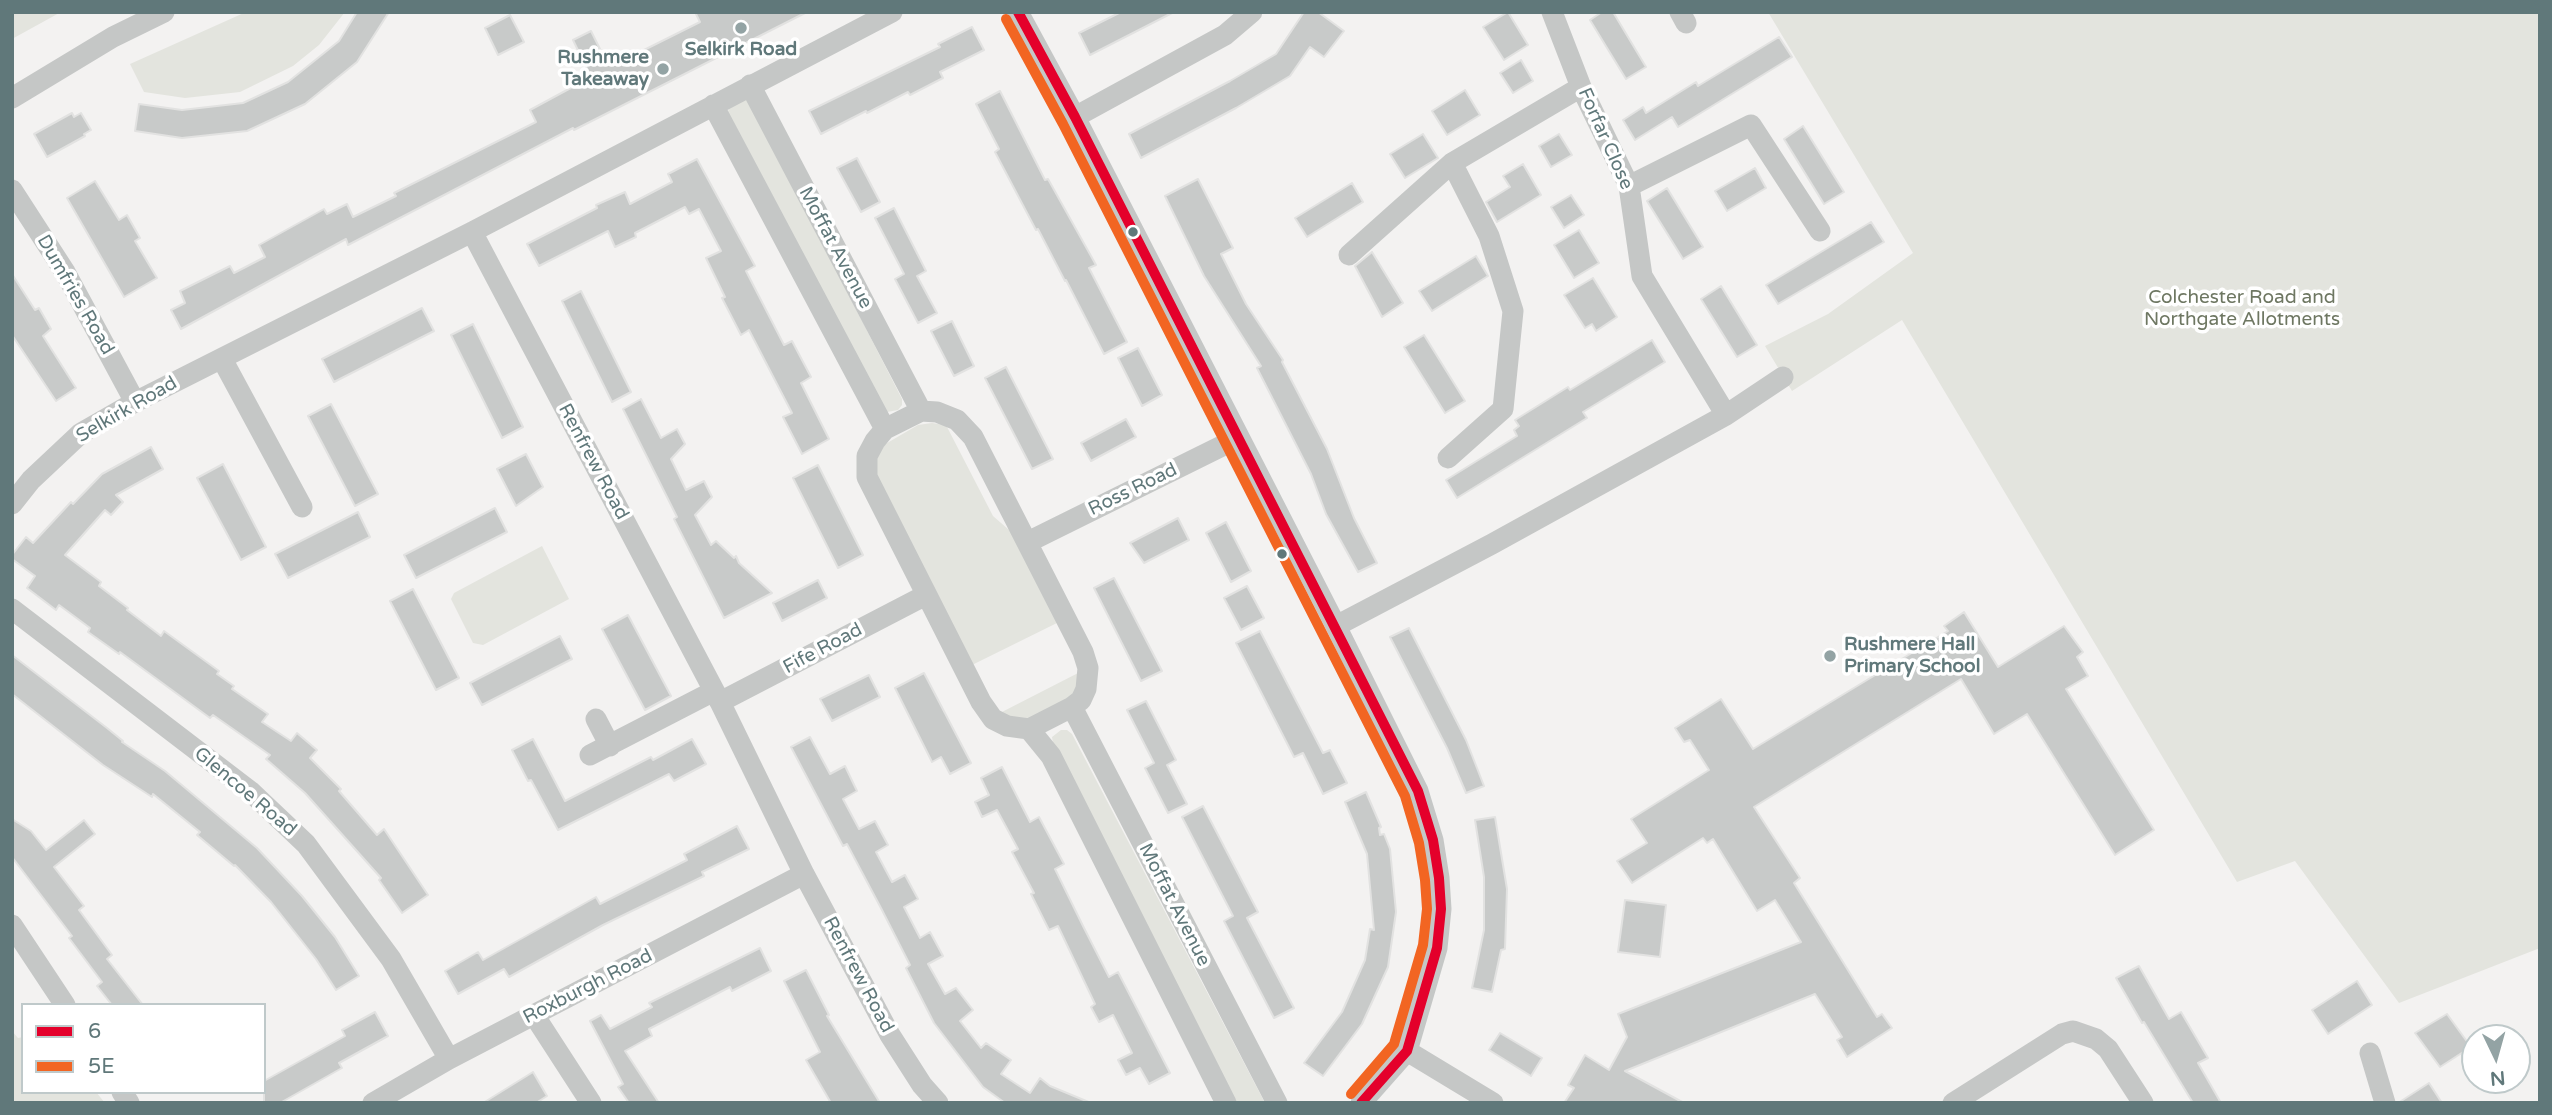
<!DOCTYPE html>
<style>
body{margin:0}
#map{position:relative;width:2552px;height:1115px;overflow:hidden;background:#f3f2f1;font-family:"Varela Round",sans-serif}
canvas{display:block}
.frame{position:absolute;inset:0;border:14px solid #60787a;pointer-events:none}
.legend{position:absolute;left:21px;top:1003px;width:245px;height:91px;box-sizing:border-box;background:#fff;border:2px solid #bfc9ca;margin:0;padding:9px 12px;list-style:none;font-size:21px;color:#60787a}
.legend li{display:flex;align-items:center;gap:14px;height:35px}
.legend b{width:35px;border:2px solid #bfc9ca}
.north{position:absolute;left:2461px;top:1024px;width:70px;height:70px;box-sizing:border-box;background:#fff;border:2px solid #bfc9ca;border-radius:50%;rotate:175deg;font-size:19px;font-weight:700;line-height:28px;text-align:center;color:#60787a}
.north::after{content:'';display:block;margin:auto;width:24px;height:32px;background:#93a3a4;clip-path:polygon(50% 0,100% 100%,50% 72%,0 100%)}
</style>
<div id="map">
<canvas width="2552" height="1115"></canvas>
<div class="frame"></div>
<ul class="legend">
<li><b style="height:9px;background:#e4002b"></b>6</li>
<li><b style="height:9px;background:#f26522"></b>5E</li>
</ul>
<div class="north">N</div>
</div>
<script>
const context = document.querySelector('canvas').getContext('2d');
context.lineJoin = 'round';
function fill(path, color) { context.fillStyle = color; context.fill(path, 'evenodd'); }
const shape = rows => new Path2D(rows.map(r => 'M' + r).join(''));
function strokePath(path, color, width, dash) { context.strokeStyle = color; context.lineWidth = width; context.lineCap = dash ? 'butt' : 'round'; context.setLineDash(dash || []); context.stroke(path); }
function write(font, color, halo, rows, align = 'center') {
  context.font = font + ' "Varela Round",sans-serif'; context.lineWidth = 7; context.setLineDash([]); context.textBaseline = 'middle'; context.strokeStyle = halo; context.fillStyle = color; for (const [text, x, y, turn = 0] of rows) {
    context.save(); context.translate(x, y); context.rotate((+turn || 0) * Math.PI / 180); context.textAlign = isNaN(turn) ? turn : align; if (halo) context.strokeText(text, 0, 0); context.fillText(text, 0, 0); context.restore();
  }
}
const green = shape([
 [12,12,61,12,12,39],
 [246,12,345,12,319,45,293,66,240,92,185,98,144,92,130,64],
 [1768,12,2540,12,2540,948,2399,1003,2295,861,2237,882,1902,320,1792,391,1765,346,1828,314,1913,253],
 [739,99,749,100,902,399,902,405,898,410,887,412,728,112,729,106],
 [932,423,946,425,993,516,1016,536,1061,621,972,665,874,479,876,453,882,446,918,425],
 [542,546,569,599,483,645,473,643,451,599,454,593],
 [1082,671,1082,680,1070,699,1023,722,998,714],
 [1061,730,1067,730,1072,734,1265,1103,1237,1103,1053,743,1052,737],
 [12,1031,18,1038,23,1037,23,1092,96,1092,105,1103,12,1103]
]);
const building = shape([
 [357,12,389,12,357,62,305,104,247,131,182,138,135,131,139,104,182,110,243,103,288,82,339,41,357,12],
 [695,12,807,12,574,130,573,128,348,245,346,239,181,329,171,310,185,303,180,291,230,266,234,273,265,257,259,245,324,209,327,214,347,204,353,217,396,196,394,193,536,122,530,110,591,77,573,40,591,31,608,65,615,62,616,64,700,22,695,12],
 [1121,12,1174,12,1090,55,1079,33,1121,12],
 [1304,12,1318,12,1344,31,1324,57,1310,47,1290,76,1236,108,1141,158,1129,134,1230,81,1276,54,1304,12],
 [1508,12,1528,45,1504,60,1483,27,1508,12],
 [1602,12,1613,12,1646,67,1626,79,1590,20,1602,12],
 [510,15,524,42,498,55,485,28,510,15],
 [972,27,984,50,940,72,943,78,910,95,908,92,867,113,866,111,821,134,809,111,940,47,938,44,972,27],
 [1779,37,1792,57,1678,127,1672,117,1635,140,1623,120,1643,107,1646,113,1696,82,1698,86,1779,37],
 [1521,60,1533,81,1513,93,1500,73,1521,60],
 [1465,90,1480,115,1447,135,1432,111,1465,90],
 [1000,91,1045,180,1048,179,1096,265,1089,268,1127,342,1104,354,1066,280,1065,281,1038,229,1036,230,995,152,999,149,976,104,1000,91],
 [72,113,74,117,81,113,91,130,84,134,85,136,47,157,34,134,72,113],
 [1803,126,1844,192,1824,204,1784,139,1803,126],
 [1423,134,1438,158,1405,178,1390,154,1423,134],
 [1559,134,1572,155,1551,167,1539,146,1559,134],
 [857,158,880,202,861,212,837,168,857,158],
 [697,159,755,266,746,271,784,345,792,341,811,377,801,383,829,439,802,454,783,417,792,413,749,330,741,335,722,298,725,297,706,258,721,251,699,209,689,214,685,207,635,233,636,237,615,247,608,231,539,266,527,244,597,208,596,205,625,192,630,204,672,182,668,174,697,159],
 [1523,164,1541,195,1497,222,1486,202,1510,187,1503,176,1523,164],
 [1755,168,1766,188,1727,211,1715,191,1755,168],
 [1198,179,1233,248,1221,254,1246,304,1283,360,1282,362,1327,449,1354,518,1377,563,1358,572,1326,514,1311,474,1257,368,1261,366,1204,276,1165,196,1198,179],
 [95,181,119,220,127,215,140,238,135,241,157,278,124,297,67,198,95,181],
 [1352,183,1363,202,1307,237,1295,218,1352,183],
 [1667,188,1703,247,1683,259,1647,201,1667,188],
 [1571,195,1584,215,1564,228,1551,207,1571,195],
 [894,208,926,271,917,276,937,313,918,323,895,279,904,274,875,218,894,208],
 [1871,222,1884,242,1778,304,1766,285,1871,222],
 [1579,230,1599,263,1574,278,1554,245,1579,230],
 [1372,252,1403,303,1382,317,1355,266,1372,252],
 [1476,256,1488,276,1432,311,1419,291,1476,256],
 [12,274,35,310,39,308,51,329,43,336,76,388,56,401,12,335,12,274],
 [1593,278,1617,317,1596,331,1592,324,1585,328,1564,295,1593,278],
 [1721,286,1757,345,1737,357,1701,299,1721,286],
 [581,291,631,392,612,402,562,301,581,291],
 [422,308,434,331,334,382,322,359,422,308],
 [952,321,974,366,954,376,931,331,952,321],
 [473,324,523,427,502,438,451,335,473,324],
 [1424,335,1465,401,1445,413,1404,347,1424,335],
 [1652,340,1665,362,1583,412,1587,418,1457,498,1446,480,1517,436,1514,430,1519,426,1515,420,1568,387,1570,390,1652,340],
 [1138,348,1162,395,1142,406,1118,358,1138,348],
 [1006,367,1053,459,1032,469,985,378,1006,367],
 [641,399,661,438,677,429,685,444,671,459,686,490,704,481,712,497,695,515,711,545,716,541,734,558,736,556,739,563,772,593,724,618,674,519,677,517,623,409,641,399],
 [331,404,378,494,355,506,308,416,331,404],
 [1126,419,1136,437,1091,461,1081,443,1126,419],
 [151,447,163,469,116,495,123,502,111,515,105,510,65,555,101,582,99,586,128,608,127,610,161,636,164,631,219,671,217,674,234,686,232,689,268,714,262,722,291,741,297,733,317,750,310,758,341,789,339,791,377,835,384,829,428,895,402,913,379,880,381,878,305,793,266,759,270,755,213,715,210,718,120,652,119,654,88,632,90,628,59,605,56,610,27,588,35,576,12,559,12,555,26,537,33,543,71,502,73,504,102,474,151,447],
 [526,454,543,487,516,506,497,469,526,454],
 [223,464,266,547,241,560,197,478,223,464],
 [818,465,863,555,838,568,793,478,818,465],
 [495,508,507,532,416,578,404,555,495,508],
 [358,512,370,537,288,578,275,554,358,512],
 [1178,518,1189,540,1144,563,1130,543,1178,518],
 [1226,522,1251,571,1231,582,1206,533,1226,522],
 [1114,578,1162,671,1141,681,1094,588,1114,578],
 [818,580,827,598,782,621,773,603,818,580],
 [1247,586,1264,618,1241,630,1224,598,1247,586],
 [413,589,459,678,436,690,390,601,413,589],
 [1964,612,1998,667,2064,626,2083,652,2077,657,2088,676,2066,689,2154,830,2115,855,2027,714,1994,734,1961,679,1754,807,1800,878,1794,883,1877,1017,1882,1014,1892,1028,1847,1057,1837,1040,1842,1037,1815,994,1625,1071,1684,1103,1564,1103,1574,1088,1568,1085,1585,1055,1609,1070,1627,1037,1618,1014,1801,942,1775,900,1757,911,1713,839,1707,843,1703,838,1632,883,1617,861,1647,843,1631,819,1709,770,1690,740,1684,742,1675,728,1721,699,1753,749,1948,631,1944,626,1964,612],
 [628,615,671,696,645,710,602,629,628,615],
 [1409,628,1466,740,1484,786,1466,793,1447,748,1390,637,1409,628],
 [1260,631,1323,753,1330,750,1347,783,1323,794,1303,753,1294,757,1236,643,1260,631],
 [560,636,572,659,482,705,470,683,560,636],
 [12,655,107,728,123,741,122,742,165,771,257,848,302,896,335,937,359,976,336,990,316,959,271,902,235,865,234,866,197,835,200,832,153,794,152,797,103,765,12,694,12,655],
 [924,673,971,763,950,774,941,757,932,762,895,688,924,673],
 [869,675,880,697,832,721,820,699,869,675],
 [1146,701,1176,760,1167,765,1187,804,1168,813,1145,768,1154,763,1127,710,1146,701],
 [810,737,830,774,845,766,857,791,843,799,859,829,875,821,888,845,876,852,892,882,905,875,918,899,904,907,920,938,930,932,943,956,928,964,945,994,956,988,973,1010,960,1021,981,1048,986,1043,1011,1060,1001,1074,1030,1093,1040,1078,1050,1086,1091,1103,1005,1103,983,1087,934,1023,906,968,910,965,882,910,847,844,843,846,791,747,810,737],
 [533,739,565,801,651,757,653,760,692,739,706,764,674,781,669,774,558,830,531,780,528,781,512,750,533,739],
 [1002,767,1030,822,1039,817,1064,864,1055,869,1083,926,1109,977,1118,972,1170,1073,1149,1084,1140,1068,1126,1075,1118,1060,1132,1053,1113,1015,1099,1022,1091,1007,1095,1004,1058,926,1049,930,1031,894,1034,893,1012,852,1018,849,997,810,982,817,975,802,989,795,981,778,1002,767],
 [1366,792,1381,827,1379,828,1380,835,1384,834,1390,849,1396,912,1388,967,1362,1024,1323,1076,1304,1063,1342,1012,1365,960,1370,929,1374,930,1367,854,1345,802,1366,792],
 [1203,806,1258,912,1247,918,1294,1008,1274,1018,1224,921,1233,916,1182,817,1203,806],
 [1495,817,1507,889,1505,949,1501,950,1492,992,1472,988,1484,930,1484,877,1475,820,1495,817],
 [12,819,31,831,46,850,84,820,95,834,54,867,84,906,79,910,112,955,107,959,143,1005,112,1005,97,986,102,982,69,938,72,936,12,857,12,819],
 [737,826,749,849,702,872,704,876,603,925,509,977,504,969,458,994,445,971,478,952,483,960,596,897,600,904,687,860,684,854,737,826],
 [1625,900,1666,905,1660,957,1618,952,1625,900],
 [760,948,771,971,732,991,730,987,649,1029,652,1036,625,1051,659,1103,629,1103,618,1087,623,1084,590,1021,601,1015,610,1029,652,1007,649,1003,760,948],
 [2139,966,2169,1019,2181,1012,2208,1058,2198,1063,2221,1103,2193,1103,2144,1022,2142,1023,2116,978,2139,966],
 [806,970,829,1015,827,1016,880,1103,831,1103,806,1060,820,1052,784,981,806,970],
 [2357,981,2372,1005,2328,1034,2312,1010,2357,981],
 [375,1012,388,1036,339,1063,342,1068,280,1103,264,1103,264,1081,345,1036,342,1030,375,1012],
 [2447,1014,2471,1047,2440,1067,2415,1033,2447,1014],
 [1500,1033,1542,1058,1531,1076,1489,1050,1500,1033],
 [533,1072,547,1096,536,1103,483,1103,533,1072],
 [2429,1083,2442,1103,2398,1103,2429,1083]
]);
const minor = shape([
 [1018,12,1075,117,1336,626,1418,791,1433,840,1439,878,1441,909,1437,948,1407,1051,1361,1103],
 [1552,12,1581,87,1629,186,1642,276,1726,415],
 [1680,12,1686,23],
 [750,85,921,411],
 [12,98,113,37,164,12],
 [713,105,885,429],
 [1075,117,1225,35,1252,12],
 [1629,186,1751,125,1820,231],
 [12,190,65,272,135,402],
 [472,232,720,702,804,874,890,1035,922,1085,938,1103],
 [1349,255,1452,163,1581,87],
 [222,359,302,507],
 [921,411,937,412,957,420,973,437,1083,652,1088,668,1086,689,1081,700,1072,707,1029,729,1007,726,993,719,981,702,867,477,867,456,875,441,885,429,921,411],
 [1448,458,1503,409,1513,311,1489,236,1452,163],
 [12,504,31,480,81,433,135,402,472,232,892,12],
 [1028,542,1238,438],
 [12,609,250,791,306,844,391,959,449,1059],
 [1336,626,1492,544,1726,415,1783,377],
 [720,702,926,595],
 [1072,707,1277,1103],
 [596,719,610,746],
 [1029,729,1051,756,1226,1103],
 [590,755,714,691],
 [12,925,65,1005],
 [534,1015,591,1103],
 [1407,1051,1493,1103],
 [2370,1053,2385,1103],
 [122,1092,129,1103],
 [373,1103,449,1059,804,874],
 [1953,1103,2062,1034,2073,1031,2096,1039,2108,1049,2143,1103]
]);
const bus1 = shape([
 [1018,12,1075,117,1418,791,1433,840,1439,878,1441,909,1437,948,1407,1051,1361,1103]
]);
const bus2 = shape([
 [1006,19,1063,124,1405,796,1419,843,1425,880,1427,909,1423,945,1394,1044,1351,1094]
]);
const markers = [
 [741,28,7,"#93a3a4"],
 [663,69,7,"#93a3a4"],
 [1133,232,6,"#60787a"],
 [1282,554,6,"#60787a"],
 [1830,656,7,"#93a3a4"]
];
const poiNames = [
 ["Selkirk Road",741,50],
 ["Rushmere",649,58,"right"],
 ["Takeaway",649,80,"right"],
 ["Rushmere Hall",1844,645,"left"],
 ["Primary School",1844,667,"left"]
];
const streetNames = [
 ["Forfar Close",1605,139,66],
 ["Moffat Avenue",835,248,62],
 ["Dumfries Road",75,295,60],
 ["Selkirk Road",127,410,-30],
 ["Renfrew Road",593,462,62],
 ["Ross Road",1133,490,-26],
 ["Fife Road",823,649,-28],
 ["Glencoe Road",245,792,40],
 ["Moffat Avenue",1174,905,63],
 ["Renfrew Road",858,975,62],
 ["Roxburgh Road",588,987,-27]
];
const parkNames = [
 ["Colchester Road and",2242,298],
 ["Northgate Allotments",2242,320]
];
fill(green, '#e3e4de');
fill(building, '#c8cac9');
strokePath(building, '#e2e2e1', 2);
strokePath(minor, '#c5c7c6', 21);
strokePath(bus1, '#e4002b', 10);
strokePath(bus2, '#f26522', 10);
for (const [x, y, r, color] of markers) { const dot = new Path2D(); dot.arc(x, y, r, 0, 2 * Math.PI); context.fillStyle = color; context.fill(dot); strokePath(dot, '#fff', 2.5); }
write('bold 19px', '#60787a', '#fff', poiNames);
write('19px', '#60787a', '#fff', streetNames);
write('19px', '#6e7762', '#fff', parkNames);
</script>
